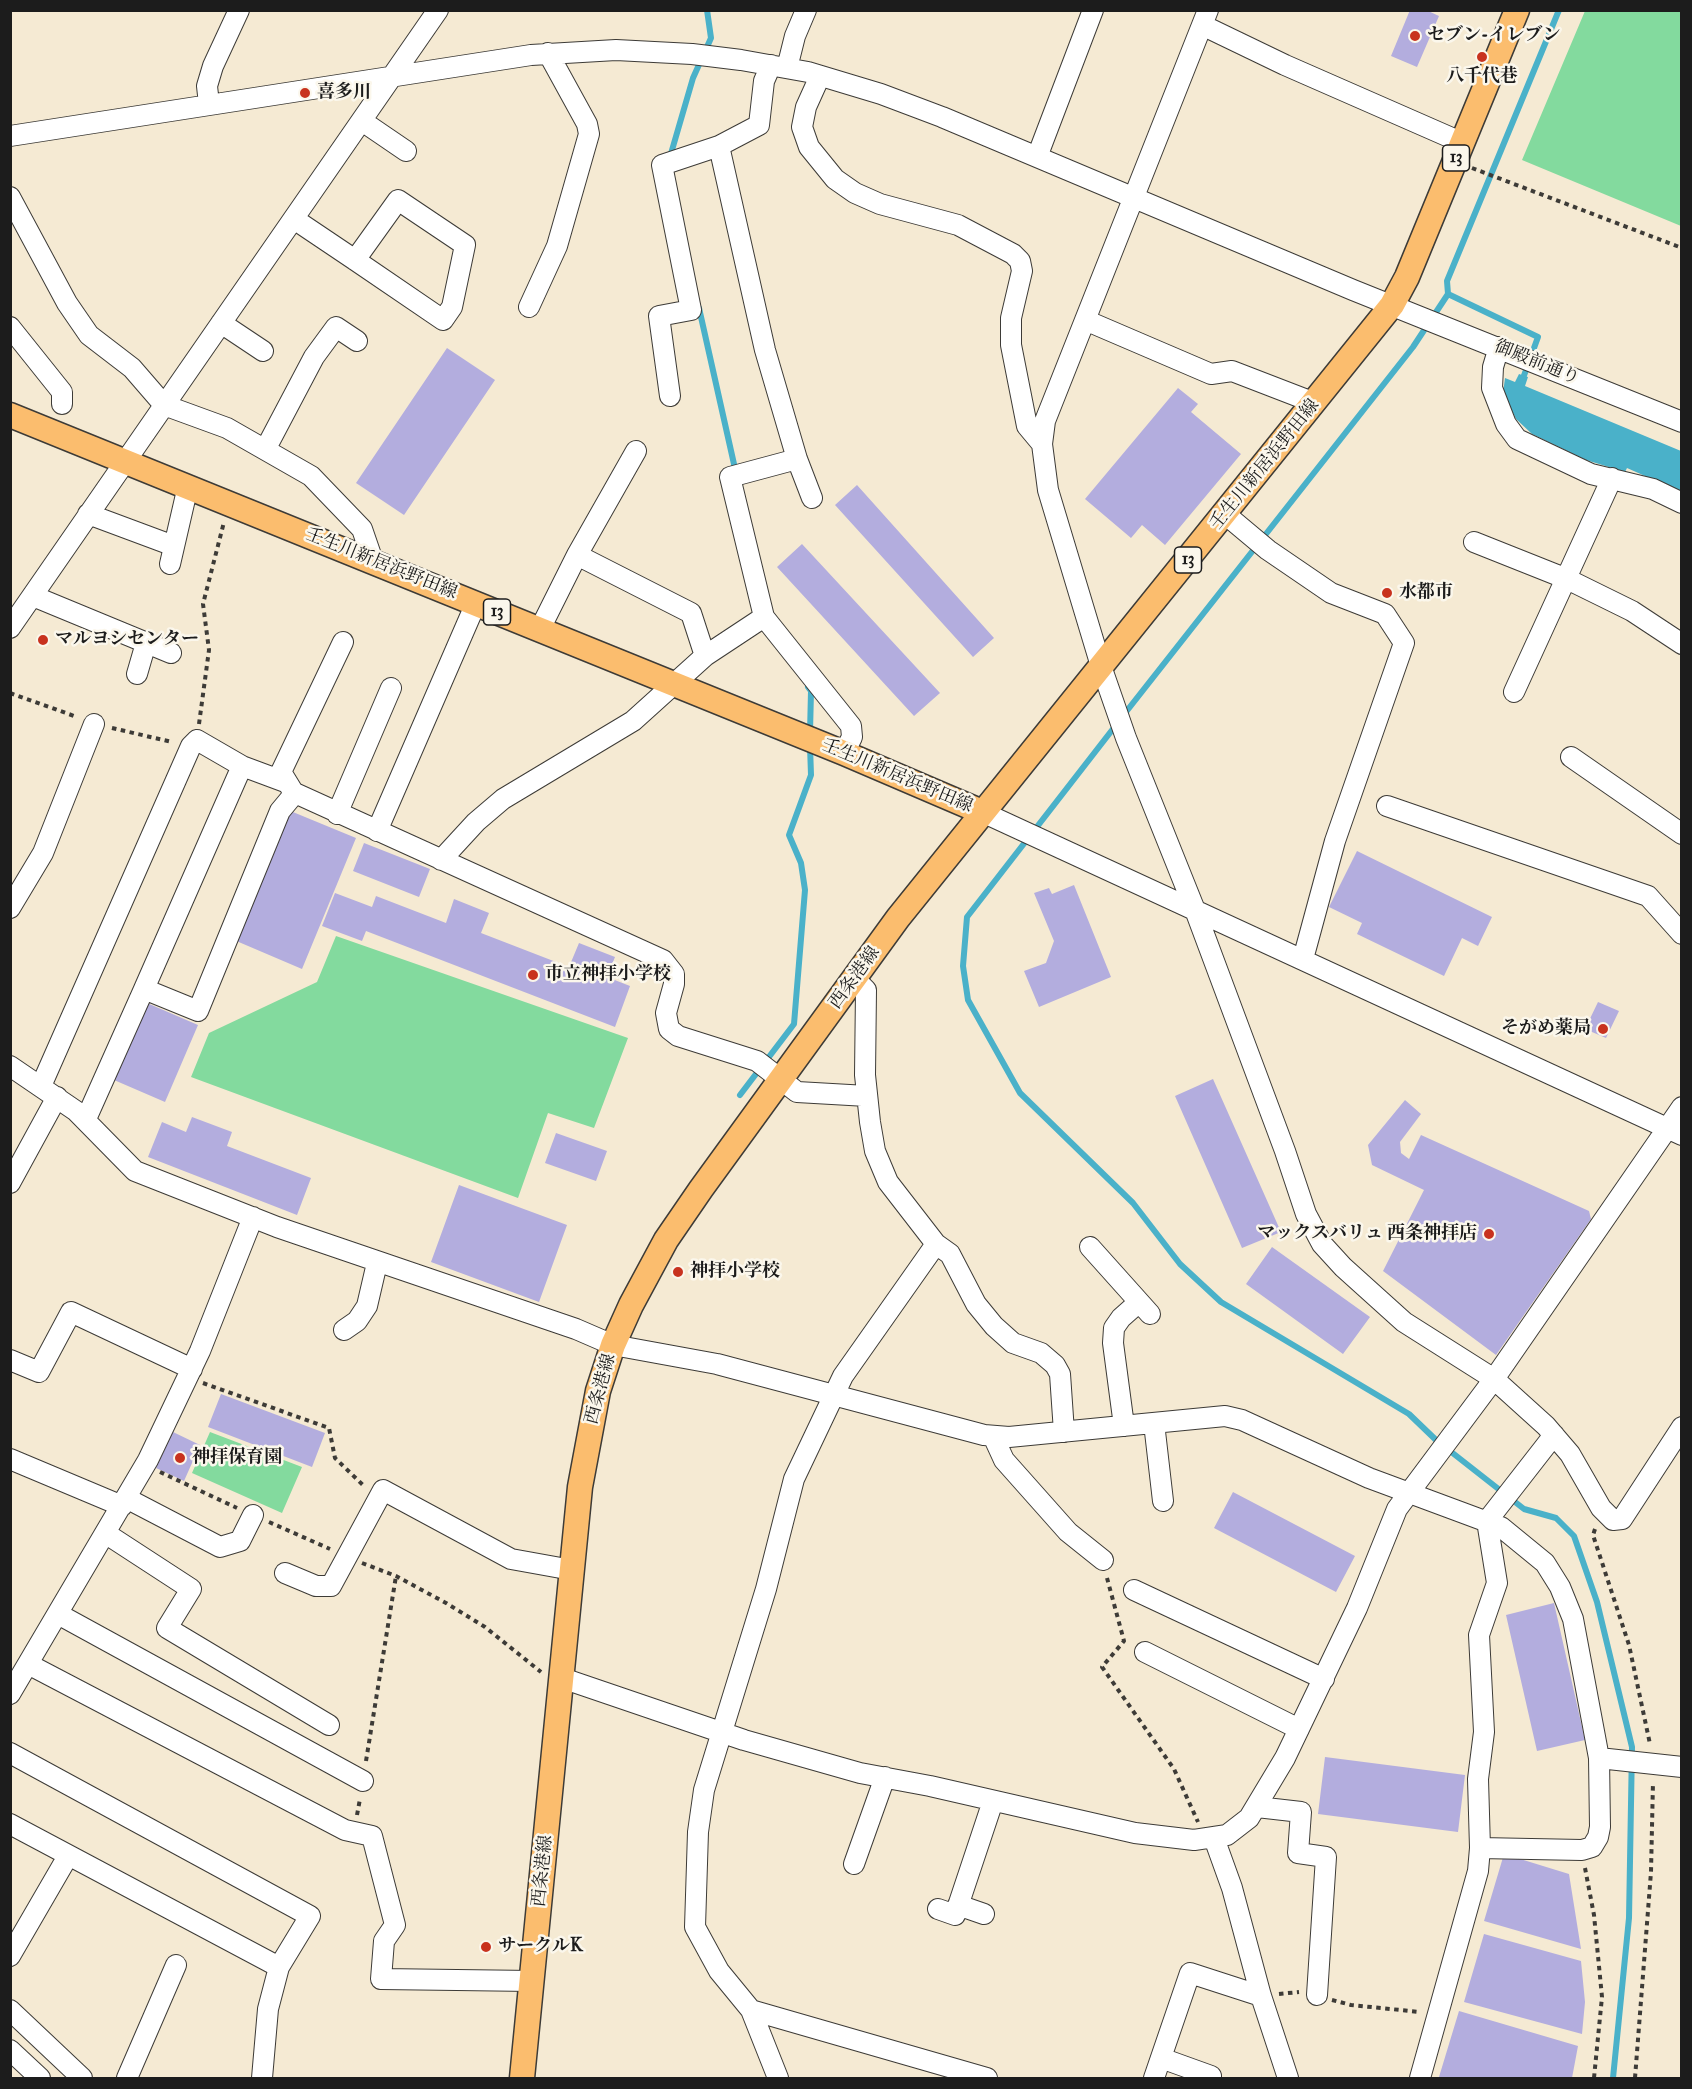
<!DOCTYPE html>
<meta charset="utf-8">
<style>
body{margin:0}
#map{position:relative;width:1692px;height:2089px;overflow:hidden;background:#f5ead3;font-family:"IM FELL Great Primer",serif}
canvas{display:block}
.frame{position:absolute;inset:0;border:12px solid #1c1c1c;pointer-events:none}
</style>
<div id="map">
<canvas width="1692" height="2089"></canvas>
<div class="frame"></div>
</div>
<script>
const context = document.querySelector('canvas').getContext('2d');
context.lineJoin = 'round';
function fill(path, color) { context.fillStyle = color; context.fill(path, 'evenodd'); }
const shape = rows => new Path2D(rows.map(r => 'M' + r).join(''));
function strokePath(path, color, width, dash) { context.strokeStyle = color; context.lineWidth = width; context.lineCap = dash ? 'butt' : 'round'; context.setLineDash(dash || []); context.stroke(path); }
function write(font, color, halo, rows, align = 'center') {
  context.font = font + ' "IM FELL Great Primer","Noto Serif JP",serif'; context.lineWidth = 5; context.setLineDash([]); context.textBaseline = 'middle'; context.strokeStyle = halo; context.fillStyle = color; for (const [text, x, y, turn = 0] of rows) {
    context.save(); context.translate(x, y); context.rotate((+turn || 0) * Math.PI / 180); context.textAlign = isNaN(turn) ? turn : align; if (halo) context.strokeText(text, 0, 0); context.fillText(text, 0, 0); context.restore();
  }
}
const green = shape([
 [1585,11,1681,11,1681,226,1522,160],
 [336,936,628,1038,594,1128,548,1113,518,1198,191,1077,209,1033,317,982],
 [210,1432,302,1467,282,1513,192,1473]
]);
const water = shape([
 [1519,374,1528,377,1525,386,1681,451,1681,492,1627,468,1625,472,1586,460,1532,434,1516,419,1503,393,1505,378,1515,382]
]);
const stream = shape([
 [670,157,693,78,711,38,707,10],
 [1448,294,1538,337,1522,381],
 [699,308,736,473],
 [808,687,811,691,810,733],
 [1122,717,1413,347,1448,294,1447,281,1559,10],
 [1116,725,967,917,963,966,968,1000,1020,1093,1133,1203,1180,1264,1221,1302,1409,1414,1436,1440,1524,1509,1556,1518,1574,1536,1597,1602,1632,1747,1629,1918,1613,2078],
 [740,1095,794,1024,805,890,801,863,789,835,811,775,810,746]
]);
const building = shape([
 [1410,10,1426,10,1439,16,1417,67,1391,56],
 [447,348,495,380,404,515,356,483],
 [1178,388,1198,404,1191,412,1241,454,1165,545,1142,525,1131,538,1085,499],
 [857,485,994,638,973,657,835,505],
 [802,544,940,693,914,716,777,567],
 [288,810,356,838,302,969,234,940],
 [364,843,430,869,419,897,353,871],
 [1357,851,1492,917,1478,946,1462,938,1444,976,1357,934,1362,923,1329,907],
 [1074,885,1111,977,1039,1007,1024,971,1046,963,1054,941,1034,893,1049,888,1052,894],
 [335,893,372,907,376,896,446,923,454,899,489,913,481,933,569,967,579,943,615,957,607,977,630,986,615,1027,366,931,362,941,322,926],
 [1598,1002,1619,1011,1606,1038,1585,1029],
 [147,1003,198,1025,165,1102,114,1080],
 [1213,1079,1281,1232,1242,1248,1175,1096],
 [1405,1100,1421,1114,1400,1142,1401,1153,1409,1159,1421,1135,1589,1211,1591,1219,1496,1355,1383,1271,1424,1190,1372,1165,1368,1145],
 [192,1117,232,1132,227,1146,311,1178,297,1215,148,1157,162,1122,186,1132],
 [556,1133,607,1151,596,1181,545,1163],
 [459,1185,567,1225,539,1302,431,1262],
 [1272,1247,1370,1317,1343,1354,1246,1284],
 [221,1394,325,1433,312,1467,208,1427],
 [173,1432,200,1445,184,1481,156,1468],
 [1233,1492,1355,1556,1336,1592,1214,1528],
 [1554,1603,1585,1740,1537,1751,1506,1615],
 [1325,1757,1465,1775,1458,1832,1318,1814],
 [1504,1854,1569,1874,1581,1949,1484,1921],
 [1484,1934,1581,1961,1585,2002,1582,2034,1464,2002],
 [1459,2011,1578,2046,1572,2078,1439,2077]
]);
const path = shape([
 [1472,168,1682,248],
 [10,693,77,717],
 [199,724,209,650,203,604,224,522],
 [112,728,172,742],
 [203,1383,329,1428,335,1458,365,1487],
 [160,1472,237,1508],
 [269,1522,330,1549],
 [1595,1529,1593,1535,1629,1645,1650,1744],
 [362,1563,396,1576,446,1603,485,1627,541,1672],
 [1107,1578,1124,1641,1102,1667,1174,1769,1198,1822],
 [366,1761,396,1576],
 [357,1815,360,1799],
 [1585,1868,1594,1915,1602,1997,1594,2078],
 [1279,1994,1299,1992],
 [1332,2000,1351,2005,1420,2012],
 [1635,2078,1651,1872,1653,1782]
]);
const minor = shape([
 [1208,10,1045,421,1042,444,1048,490,1101,666,1126,738,1195,910,1285,1151,1306,1214,1322,1244,1343,1267,1404,1322,1494,1379,1546,1426,1570,1454,1601,1508,1613,1520,1622,1519,1682,1427],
 [1202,25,1285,65,1463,143],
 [787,68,795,36,806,10],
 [820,76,806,107,802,127,809,147,835,179,855,193,880,204,958,225,1013,254,1020,261,1022,271,1011,318,1011,345,1027,426,1042,444],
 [209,104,207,86,213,66,239,10],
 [362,121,406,151],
 [10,136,531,55,616,50,692,54,741,60,808,72,881,94,942,117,1353,290,1682,422],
 [719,146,765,350,797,459,812,498],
 [1037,157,1093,10],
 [10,197,67,303,89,335,132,368,164,405,227,428,311,476,362,529,373,561],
 [294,219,355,260,443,320,452,307,465,245,398,200,355,260],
 [529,307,557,246,589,134,587,124,548,53],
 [1085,320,1211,374,1232,371,1315,403],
 [221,323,263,351],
 [10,327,62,392,62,404],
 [1499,347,1493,367,1492,388,1506,424,1517,439,1591,474,1653,489,1682,503],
 [670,396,659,316,691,310,662,165,719,146,759,125,764,81,771,65],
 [266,448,314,357,336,327,357,341],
 [797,459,730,477,764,617,851,726,852,737,844,753],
 [88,514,174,546],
 [1225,514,1268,550,1331,593,1385,614,1404,643,1335,841,1303,959],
 [1474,542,1567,579,1632,611,1682,644],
 [577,555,691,613,705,656],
 [170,564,188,486],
 [33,596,171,653],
 [10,628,438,10],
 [540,629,577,555,636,451],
 [137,674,146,643],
 [1514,692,1612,478],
 [1571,757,1682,834],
 [292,790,281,772,343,642],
 [1387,806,1648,896,1682,934],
 [982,812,1682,1135],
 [337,814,391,688],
 [377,831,476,603],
 [441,860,476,822,503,799,633,721,705,656,764,617],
 [10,908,43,853,94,724],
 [855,979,866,990,865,1075,870,1122,875,1151,888,1182,936,1244,950,1254,976,1304,994,1326,1013,1343,1041,1353,1055,1365,1060,1374,1064,1432],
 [144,989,242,766],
 [10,1066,76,1111,135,1171,277,1227,576,1329,613,1345,717,1364,984,1435,1009,1437,1225,1416,1242,1420,1369,1478,1501,1527,1545,1563,1560,1587,1573,1619,1599,1758,1600,1827,1598,1837,1592,1847,1582,1850,1480,1848],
 [41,1086,191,746,197,740,242,766,285,782],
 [86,1119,144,989,198,1011,280,811,295,793,663,960,674,974,674,984,666,1013,669,1029,678,1036,757,1061,797,1092,867,1096],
 [10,1183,57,1097],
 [1090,1247,1150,1314],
 [344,1330,357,1321,367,1306,377,1263],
 [10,1360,39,1372,71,1312,192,1369],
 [1154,1423,1163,1501],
 [1124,1426,1113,1343,1114,1328,1121,1318,1139,1302],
 [993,1436,1004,1460,1068,1532,1103,1560],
 [10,1459,122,1506],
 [126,1498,220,1547,240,1541,253,1515],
 [105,1533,191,1589,167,1628,329,1725],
 [285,1573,316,1586,331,1586,383,1490,511,1559,572,1570],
 [1134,1590,1324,1679],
 [58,1614,363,1781],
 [1145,1652,1299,1729],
 [28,1664,345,1830,372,1836,395,1925,384,1941,381,1979,532,1981],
 [562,1678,744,1740,860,1773,930,1786,1135,1833,1194,1840,1227,1835,1249,1818,1285,1758,1357,1608,1397,1509,1494,1379,1682,1107],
 [10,1694,148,1460,200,1351,253,1217],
 [10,1753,310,1916,279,1967,10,1824],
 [1599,1758,1682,1767],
 [1257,1807,1301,1812,1298,1853,1326,1857,1317,1995],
 [1214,1838,1232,1888,1261,1996,1288,2078],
 [854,1864,885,1777],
 [958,1905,984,1914],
 [938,1909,955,1915,993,1801],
 [10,1956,68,1856],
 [10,2010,82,2078],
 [751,2010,987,2078],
 [10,2050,40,2078],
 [1161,2058,1211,2076],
 [127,2078,176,1965],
 [262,2078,268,2009,279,1967],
 [778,2078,751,2010,719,1971,695,1927,698,1832,704,1790,766,1589,794,1479,843,1376,936,1244],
 [1154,2078,1190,1973,1261,1996],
 [1420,2078,1478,1871,1480,1848,1478,1779,1484,1732,1479,1635,1497,1583,1487,1521,1554,1435]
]);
const major = shape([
 [10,415,844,753,982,812],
 [522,2078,580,1487,598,1391,613,1345,631,1305,666,1240,701,1189,898,918,1392,305,1407,277,1517,10]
]);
const markers = [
 [1415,36,6,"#c8321e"],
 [1482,57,6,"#c8321e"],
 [305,93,6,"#c8321e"],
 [1387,593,6,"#c8321e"],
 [43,640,6,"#c8321e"],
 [533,975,6,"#c8321e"],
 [1603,1029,6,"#c8321e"],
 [1489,1234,6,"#c8321e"],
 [678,1272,6,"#c8321e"],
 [180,1458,6,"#c8321e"],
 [486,1947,6,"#c8321e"]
];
const shields = [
 [1456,158,27],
 [1188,560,27],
 [497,612,27]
];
const shieldNames = [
 ["13",1456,158],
 ["13",1188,560],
 ["13",497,612]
];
const poiNames = [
 ["セブン-イレブン",1427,36],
 ["八千代巷",1482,77,"center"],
 ["喜多川",317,93],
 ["水都市",1399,593],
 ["マルヨシセンター",55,640],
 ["市立神拝小学校",545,975],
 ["そがめ薬局",1591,1029,"right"],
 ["マックスバリュ 西条神拝店",1477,1234,"right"],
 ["神拝小学校",690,1272],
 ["神拝保育園",192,1458],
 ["サークルK",498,1947]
];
const streetNames = [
 ["御殿前通り",1537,363,22],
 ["壬生川新居浜野田線",1265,465,-51],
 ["壬生川新居浜野田線",381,564,22],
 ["壬生川新居浜野田線",897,776,23],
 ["西条港線",855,978,-54],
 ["西条港線",601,1389,-75],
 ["西条港線",543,1871,-84]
];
fill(green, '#83da9e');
fill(water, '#4ab1c9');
strokePath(stream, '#4ab1c9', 6);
fill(building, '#b3adde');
strokePath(minor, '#3d3b37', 22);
strokePath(major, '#3d3b37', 27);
strokePath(path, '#3d3b37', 4, [4.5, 4.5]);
strokePath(minor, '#fff', 20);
strokePath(major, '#fbbd6e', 24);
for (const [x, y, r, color] of markers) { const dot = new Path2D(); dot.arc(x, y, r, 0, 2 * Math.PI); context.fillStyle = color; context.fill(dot); strokePath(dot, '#fbf7ec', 2); }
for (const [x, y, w] of shields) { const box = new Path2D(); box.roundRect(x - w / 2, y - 13, w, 26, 4.5); context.fillStyle = '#fbf7ec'; context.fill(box); strokePath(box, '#1c1c1c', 1.5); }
write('bold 16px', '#1c1c1c', null, shieldNames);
write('bold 18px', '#1c1c1c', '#fbf7ec', poiNames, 'left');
write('18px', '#1c1c1c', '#fbf7ec', streetNames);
</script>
